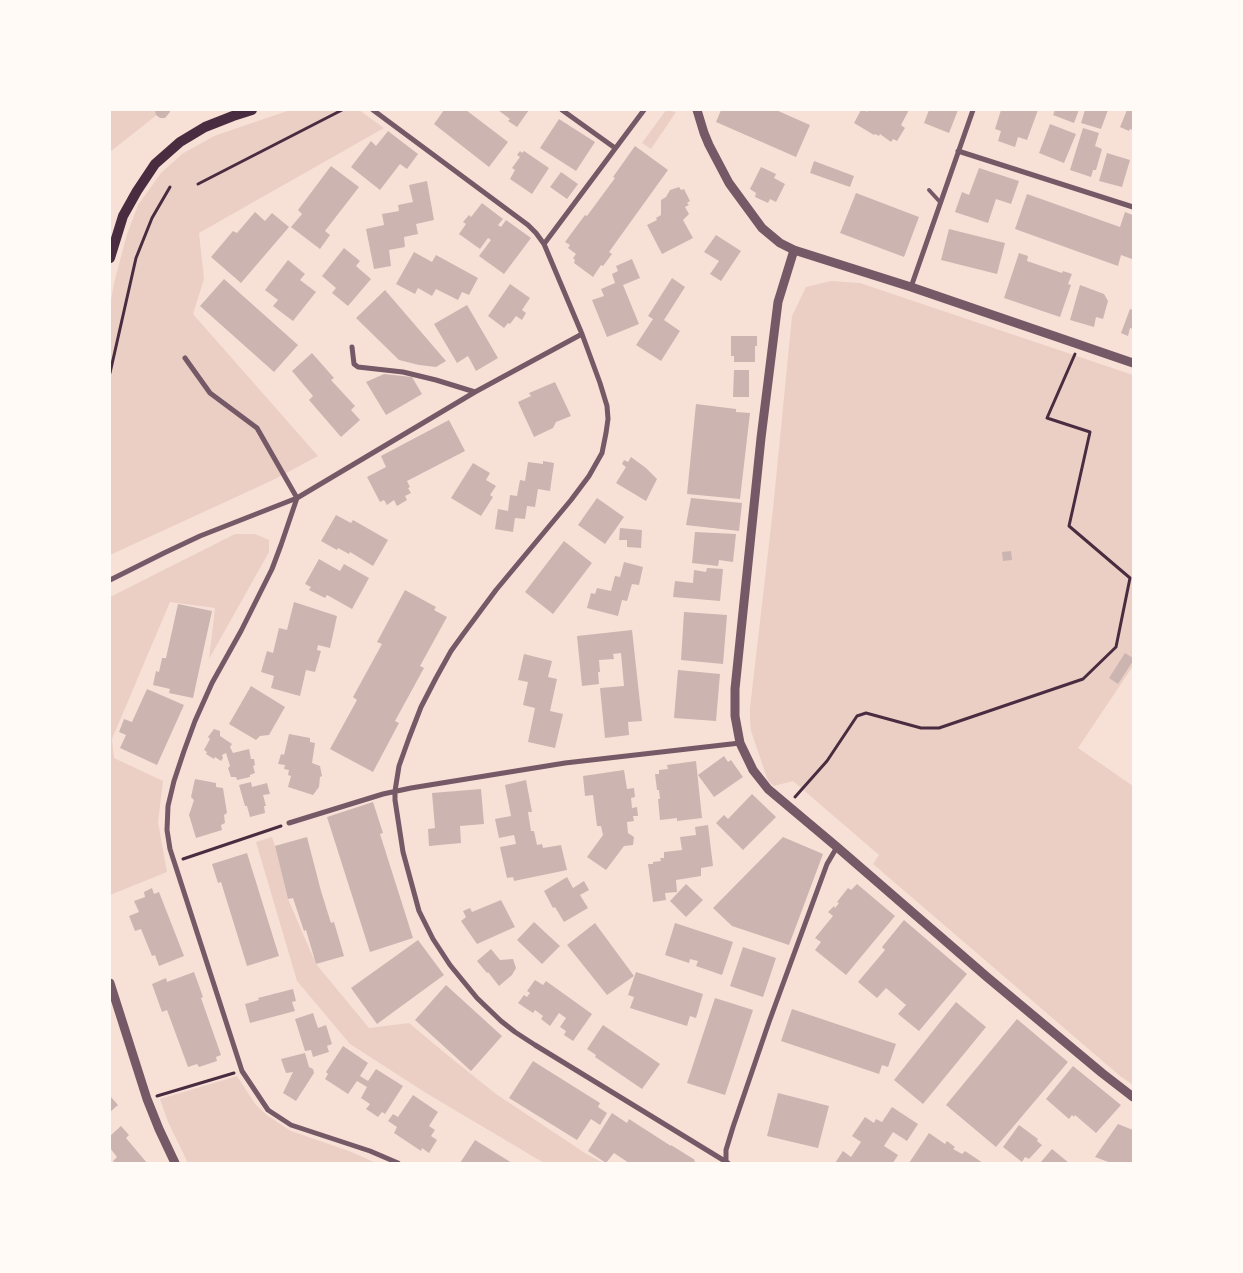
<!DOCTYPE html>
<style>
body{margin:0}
#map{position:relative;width:1243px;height:1273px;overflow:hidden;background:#f7e1d7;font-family:"Open Sans",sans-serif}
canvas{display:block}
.frame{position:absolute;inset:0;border:111px solid #fffaf5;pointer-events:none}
</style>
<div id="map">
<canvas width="1243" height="1273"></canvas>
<div class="frame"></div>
</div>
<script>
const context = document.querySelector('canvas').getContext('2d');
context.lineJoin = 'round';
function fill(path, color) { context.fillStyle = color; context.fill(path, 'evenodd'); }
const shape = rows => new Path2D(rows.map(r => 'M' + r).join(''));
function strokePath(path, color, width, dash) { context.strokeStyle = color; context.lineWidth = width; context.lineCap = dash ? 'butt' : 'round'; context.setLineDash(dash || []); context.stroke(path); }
const green = shape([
 [110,110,163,110,110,152],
 [290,110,359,110,384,128,199,233,204,279,193,314,318,456,273,480,110,555,110,304,115,279,127,234,138,205,161,173,182,154,214,136],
 [666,110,676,112,651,149,642,143],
 [831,281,860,283,1133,375,1133,666,1078,748,1133,786,1133,1085,1120,1076,873,864,879,855,793,781,774,786,768,781,751,731,750,720,750,708,773,509,792,316,806,287],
 [235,534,255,534,269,540,269,552,209,659,215,608,170,602,112,739,114,758,163,781,158,822,167,872,110,895,110,597],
 [272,837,275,846,288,899,316,964,369,1028,409,1023,451,1058,496,1094,585,1153,603,1163,544,1163,426,1093,350,1044,297,981,256,842],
 [237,1076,256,1105,268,1116,291,1131,349,1151,376,1163,188,1163,168,1122,160,1099]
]);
const building = shape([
 [155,110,170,110,170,112,165,118,160,118,156,115],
 [444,110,466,110,508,142,489,167,434,124],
 [498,110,529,110,517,127,508,121,510,119],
 [721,110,776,110,810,125,796,157,716,122],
 [861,110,865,110,867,112,868,110,909,110,901,125,905,128,897,141,893,139,891,142,880,134,879,136,875,134,874,135,854,123],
 [929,110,958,110,949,133,924,123],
 [1001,110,1038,110,1027,140,1018,137,1015,147,998,141,1001,131,995,129],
 [1055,110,1079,110,1074,123,1053,115],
 [1085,110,1108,110,1101,129,1081,123],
 [1127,110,1133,110,1133,130,1130,129,1129,131,1120,127],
 [559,119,595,142,576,171,540,148],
 [1050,124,1076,134,1064,163,1039,153],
 [1083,128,1099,133,1095,146,1102,149,1096,170,1093,170,1091,177,1070,170],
 [388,131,418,154,407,169,400,164,380,190,351,167,371,141,376,146],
 [635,146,668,170,609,252,612,254,603,266,601,265,593,277,574,263,575,260,573,258,576,254,568,248,570,245,565,242,585,215,587,216,615,178,613,177],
 [520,151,522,153,524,151,549,168,532,194,510,179,515,170,512,168,520,157,517,155],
 [1107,153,1130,160,1122,187,1099,181],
 [814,161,854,176,850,187,810,173],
 [331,166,359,187,325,231,330,235,320,249,291,227,302,214,298,210],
 [761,167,776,174,774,178,785,184,776,202,770,199,768,203,755,197,756,193,750,189],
 [979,168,1019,181,1011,204,996,199,988,223,955,212,962,192,969,195],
 [561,172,578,184,567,199,550,187],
 [427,181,434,220,416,224,418,234,404,237,405,247,389,250,391,266,374,269,366,229,384,225,382,214,399,211,398,205,413,202,409,185],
 [679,187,681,190,684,189,690,201,687,203,689,205,685,207,689,214,683,220,693,238,662,254,647,225,657,220,656,218,661,215,661,200,666,197,670,190],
 [856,193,919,217,904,257,840,233],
 [1027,194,1120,227,1125,212,1133,215,1132,259,1121,255,1118,266,1015,229],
 [482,203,503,219,498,225,501,227,506,220,531,238,504,274,479,256,491,240,488,238,480,249,459,234,466,224,463,222,469,215,471,217],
 [255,212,265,221,272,213,289,227,241,283,211,257,233,231,237,233],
 [949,229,1005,243,997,274,941,260],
 [716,235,741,251,721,281,710,274,719,261,704,252],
 [344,248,360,261,356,266,371,279,348,306,332,293,336,288,322,276],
 [414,252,432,262,436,255,478,278,469,295,462,292,458,300,436,289,432,296,418,288,415,294,396,284],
 [1019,253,1028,256,1027,261,1062,273,1063,271,1072,274,1068,284,1071,285,1060,317,1004,298],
 [632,259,640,278,623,285,639,324,607,337,592,300,604,296,601,289,615,283,612,274,618,271,616,266],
 [288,260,305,274,300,280,316,292,293,321,273,306,278,300,265,290],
 [672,278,685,287,664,320,680,331,661,361,636,345,653,319,648,316],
 [224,279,298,345,274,372,200,306],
 [510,284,530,298,522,310,526,313,522,320,516,316,510,324,508,323,504,328,488,316],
 [1080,285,1104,294,1108,301,1103,319,1096,317,1094,327,1070,320],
 [385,290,446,361,436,367,419,365,399,360,356,318],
 [467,305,498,358,476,371,468,356,457,363,434,324],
 [1130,309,1133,310,1133,329,1130,328,1128,336,1121,333],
 [731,336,757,336,757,346,755,346,755,362,734,362,734,356,731,356],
 [312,353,334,378,331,380,355,406,351,410,360,420,341,437,309,400,313,396,292,371],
 [734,370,749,370,749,397,733,397],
 [384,374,412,377,422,394,386,415,366,382],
 [555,382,571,416,556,422,553,428,534,437,518,402,531,396,529,393],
 [696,404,736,409,736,412,750,413,740,499,687,494],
 [449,420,465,451,407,481,410,487,408,488,411,493,405,496,407,500,397,506,394,500,387,505,384,500,380,502,367,477,386,467,381,456],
 [631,457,646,468,657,479,646,501,616,483,626,467,622,464,624,460,628,462],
 [543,461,554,463,550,491,538,489,535,507,527,506,525,519,515,518,513,532,495,529,498,509,508,511,510,495,517,496,520,480,525,481,528,462,543,464],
 [473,463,490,473,486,480,496,486,490,495,493,497,481,516,451,498],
 [597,498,624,517,605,544,578,525],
 [691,498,742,503,739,531,686,525],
 [336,515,351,523,353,520,388,540,373,566,350,552,349,554,338,548,337,550,321,541],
 [620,528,642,530,641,548,627,547,627,540,619,540],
 [695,532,736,534,733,562,719,560,718,566,692,563],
 [564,541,592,563,553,614,525,592],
 [1011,551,1012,560,1003,561,1002,552],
 [319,559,340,571,344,564,369,578,352,609,327,595,325,598,309,590,311,587,305,584],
 [624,562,643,567,639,585,632,584,627,601,622,600,618,616,587,608,591,593,595,594,597,588,611,591,615,576,620,577],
 [707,568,723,569,720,601,673,597,675,581,693,583,694,570,706,572],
 [405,590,436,607,434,610,447,617,420,666,424,668,395,721,399,723,373,772,330,749,357,700,353,697,382,644,377,642],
 [294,602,337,616,330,648,318,645,317,650,321,651,315,672,306,670,300,696,271,688,274,676,261,672,267,651,273,653,279,628,287,630],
 [178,604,212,611,193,698,169,693,170,689,153,685,156,671,159,672,162,658,166,658],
 [684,612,727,615,723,664,681,660],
 [632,630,642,721,628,722,629,735,605,738,600,688,624,686,621,653,613,654,614,659,599,660,600,672,598,672,599,684,582,686,577,636],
 [1125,653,1133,658,1133,661,1118,684,1109,678],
 [524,654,552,661,548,677,557,679,550,711,563,714,555,748,528,742,535,708,523,705,528,682,518,680],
 [678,670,720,674,716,721,674,718],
 [251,686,285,707,269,735,260,736,256,740,229,724],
 [147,689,184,705,157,765,120,748,126,735,119,732,124,719,132,722],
 [214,729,220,731,220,736,232,744,230,747,233,753,249,749,251,759,254,759,255,765,253,766,255,773,250,775,250,777,237,780,236,777,231,777,228,768,230,766,226,753,222,755,223,758,221,761,215,757,214,759,206,754,207,752,204,750,210,739,208,737],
 [289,734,310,738,310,742,315,743,312,763,320,766,322,776,320,777,319,787,313,795,288,787,291,776,288,775,289,770,284,769,285,765,278,764,281,754,284,755],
 [724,756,728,762,731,760,743,777,714,797,698,775],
 [696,761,702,818,677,821,677,818,660,820,658,799,660,799,659,790,657,790,655,774,659,774,659,770,668,769,667,765],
 [624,770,627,789,634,788,635,797,631,798,632,808,637,807,638,816,633,816,634,821,627,822,628,833,634,837,633,845,624,846,606,870,587,857,603,835,601,826,597,826,593,795,585,796,583,776],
 [195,779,216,783,216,787,223,788,227,813,224,815,225,823,221,825,222,830,196,838,189,815,194,800,191,797],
 [526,780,532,812,528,812,531,831,534,831,537,845,542,844,543,848,561,845,567,870,514,881,513,877,507,878,500,847,516,844,514,835,499,838,495,819,511,816,505,785],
 [251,782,252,787,267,783,270,794,263,795,266,806,264,806,265,813,250,817,247,806,245,806,239,785],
 [481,789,484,824,460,826,461,843,429,846,428,829,435,828,432,793],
 [752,794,776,817,743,850,716,823,724,815,728,819],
 [373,802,383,833,380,834,413,938,370,952,327,817],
 [708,825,713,866,701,868,701,876,676,880,677,892,665,893,666,900,653,902,648,864,653,864,653,862,661,861,660,858,664,858,664,852,682,850,680,837,696,835,695,827],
 [307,837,321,891,331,923,334,922,344,956,316,964,306,930,304,931,293,898,288,899,275,846],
 [783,837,823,854,789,945,732,926,713,908],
 [247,853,279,956,247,966,221,882,218,883,212,864],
 [567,877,573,888,584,881,589,890,580,895,588,908,564,922,555,907,553,908,544,891],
 [686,884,703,900,686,917,670,901],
 [857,884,895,916,846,975,815,950,821,942,815,938,833,916,828,912,834,906,835,908,839,903,837,902,848,888,851,890],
 [152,888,154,894,159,892,184,956,159,966,155,955,152,956,141,929,135,931,129,916,139,912,134,901,145,897,144,892],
 [501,900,515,927,477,944,461,921,466,917,463,911,470,908,472,912],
 [904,920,967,974,919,1031,898,1014,906,1005,886,988,877,998,858,982,885,950,882,947],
 [534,922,560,946,542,964,517,940],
 [595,923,634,976,607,995,567,945],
 [675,923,733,942,722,975,696,966,698,961,690,959,689,963,665,955],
 [418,940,444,975,377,1024,351,988],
 [743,947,776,958,763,997,730,986],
 [491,949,500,960,513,959,516,968,512,975,499,986,488,972,487,973,477,961],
 [194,972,203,997,201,998,221,1055,216,1057,217,1061,199,1067,197,1064,188,1067,167,1010,162,1012,152,984,166,978,167,982],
 [636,972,703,994,696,1018,690,1016,687,1026,630,1008,634,997,628,995],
 [535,980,543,985,546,981,592,1014,573,1041,564,1035,566,1031,560,1027,566,1018,559,1013,550,1026,541,1019,543,1016,535,1010,533,1013,518,1003,524,995,527,997,530,993,527,991],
 [446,985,502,1036,471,1071,415,1020],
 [293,989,296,1001,292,1002,295,1011,250,1023,245,1004,259,1000,258,998],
 [715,998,753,1010,725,1095,687,1083],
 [956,1002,986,1027,923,1104,894,1080],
 [792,1009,896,1044,888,1067,882,1065,879,1074,781,1041],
 [313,1013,318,1028,326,1025,332,1044,327,1046,329,1052,313,1057,311,1050,305,1051,295,1019],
 [1017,1019,1068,1062,996,1147,946,1105],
 [603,1025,660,1064,642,1089,595,1057,596,1055,587,1049],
 [343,1046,368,1063,360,1076,368,1081,376,1069,403,1086,385,1114,382,1112,378,1117,366,1109,370,1104,361,1098,367,1087,357,1081,348,1094,325,1079,328,1074,326,1072],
 [305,1053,309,1067,313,1069,314,1073,296,1101,283,1093,293,1072,286,1073,281,1059],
 [533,1061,600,1103,598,1107,607,1113,600,1125,591,1119,577,1140,509,1098],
 [1073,1066,1121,1105,1096,1133,1075,1115,1074,1117,1072,1115,1069,1119,1046,1099],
 [778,1093,829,1106,818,1148,767,1136],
 [413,1095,438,1112,429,1126,435,1130,431,1136,437,1140,429,1153,422,1148,421,1151,394,1133,397,1127,388,1121,393,1114,398,1117],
 [110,1096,118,1105,110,1112],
 [892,1107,918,1124,907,1141,893,1132,884,1146,898,1155,893,1163,835,1163,843,1151,851,1157,861,1142,852,1136,865,1117,874,1123,876,1119,882,1122],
 [612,1113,627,1123,629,1119,671,1146,671,1145,695,1160,694,1161,697,1163,629,1163,614,1153,606,1163,588,1151],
 [1118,1124,1133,1130,1133,1163,1111,1163,1095,1157],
 [1019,1125,1038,1139,1037,1141,1042,1145,1029,1159,1025,1157,1022,1162,1003,1147],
 [121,1126,129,1135,126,1138,147,1163,115,1163,113,1161,117,1157,110,1148,110,1136],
 [929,1133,945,1144,947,1141,955,1147,953,1149,962,1154,965,1151,983,1163,909,1163],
 [475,1140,512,1163,460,1163],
 [1052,1149,1069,1163,1040,1163]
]);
const path = shape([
 [198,184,342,110],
 [110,373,136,258,152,218,170,187],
 [795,797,827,761,857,716,866,713,921,728,939,728,1083,679,1116,647,1130,578,1069,526,1090,432,1047,418,1075,354],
 [183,859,281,826],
 [157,1096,234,1073]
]);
const service = shape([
 [929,190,940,202]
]);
const minor = shape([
 [373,110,528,225,536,233,544,244,582,334,600,383,607,406,608,419,606,433,602,453,589,476,571,500,496,590,464,633,451,651,436,678,421,707,409,738,399,766,395,791,395,800,403,852,419,911,433,939,450,965,477,998,501,1021,515,1032,535,1045,728,1163],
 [562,110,615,148],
 [958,151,1133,207],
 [544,244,644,110],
 [911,287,973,110],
 [352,347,354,364,358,367,403,372,436,380,475,392],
 [185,358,210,393,257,428,297,498,281,545,272,569,241,631,212,683,195,721,184,751,174,781,168,806,167,830,170,849,242,1071,268,1110,291,1125,370,1151,398,1163],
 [110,580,164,553,200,536,297,498,475,392,582,334],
 [289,823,383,794,411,788,565,763,740,743],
 [726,1163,726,1150,733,1127,769,1022,827,864,837,847]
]);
const tertiary = shape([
 [697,110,704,133,709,145,729,183,762,228,780,243,794,250,911,287,1133,363],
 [794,250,778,302,761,438,735,689,735,716,740,743,753,770,768,789,837,847,987,977,1102,1073,1133,1097],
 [110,983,147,1099,159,1129,175,1163]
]);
const secondary = shape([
 [110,258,123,216,137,191,155,164,180,142,205,127,233,116,252,110]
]);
fill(green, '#ebcfc5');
fill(building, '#ccb4b1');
strokePath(path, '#4a2c40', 3);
strokePath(service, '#755966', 4);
strokePath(minor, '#755966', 5);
strokePath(tertiary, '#755966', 9);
strokePath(secondary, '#4a2c40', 10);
</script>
